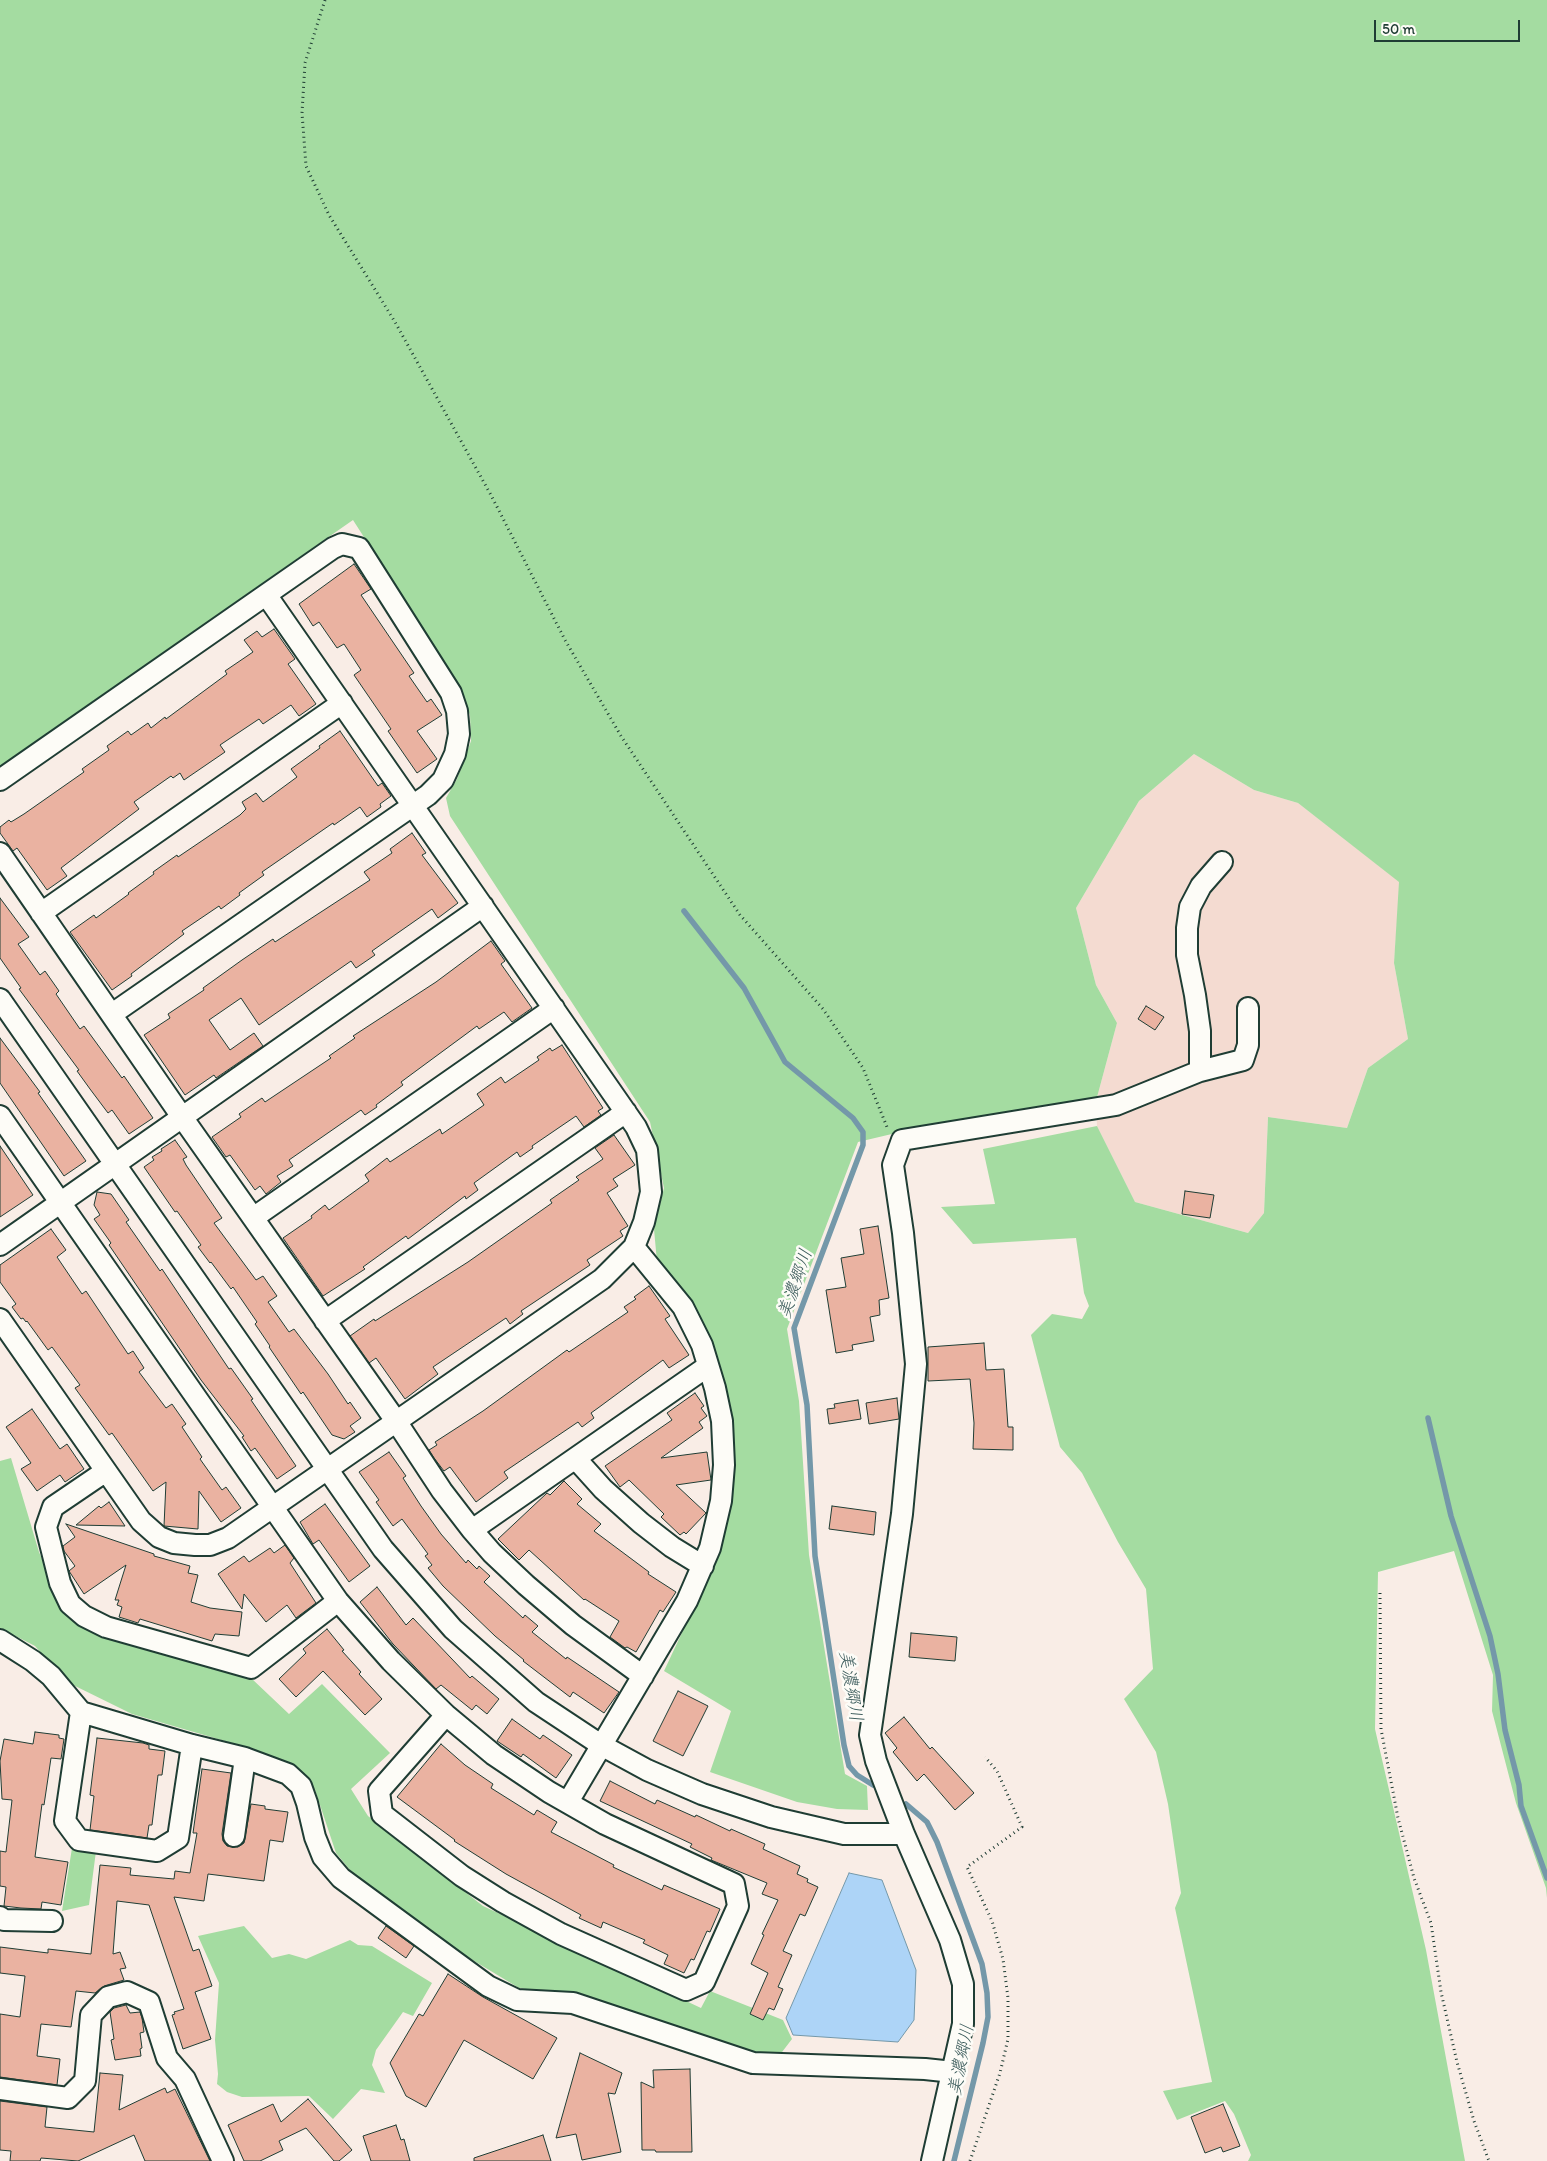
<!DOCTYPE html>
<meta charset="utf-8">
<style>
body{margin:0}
#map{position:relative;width:1547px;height:2161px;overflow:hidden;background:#f9ede6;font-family:Itim,sans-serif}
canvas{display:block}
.scale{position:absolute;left:1374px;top:20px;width:146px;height:22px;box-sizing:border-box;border:2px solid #1f3d34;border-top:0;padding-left:6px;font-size:15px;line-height:18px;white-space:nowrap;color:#1f3d34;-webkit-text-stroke:4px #fdfcf7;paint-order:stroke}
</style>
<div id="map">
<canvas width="1547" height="2161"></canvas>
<div class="scale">50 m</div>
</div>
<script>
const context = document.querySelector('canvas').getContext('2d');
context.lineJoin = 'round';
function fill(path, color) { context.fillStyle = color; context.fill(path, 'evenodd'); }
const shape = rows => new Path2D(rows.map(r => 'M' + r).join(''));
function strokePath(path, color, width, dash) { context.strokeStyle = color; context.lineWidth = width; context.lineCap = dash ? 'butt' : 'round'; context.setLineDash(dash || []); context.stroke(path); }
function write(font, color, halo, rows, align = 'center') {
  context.font = font + ' Itim,"Klee One",sans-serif'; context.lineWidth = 5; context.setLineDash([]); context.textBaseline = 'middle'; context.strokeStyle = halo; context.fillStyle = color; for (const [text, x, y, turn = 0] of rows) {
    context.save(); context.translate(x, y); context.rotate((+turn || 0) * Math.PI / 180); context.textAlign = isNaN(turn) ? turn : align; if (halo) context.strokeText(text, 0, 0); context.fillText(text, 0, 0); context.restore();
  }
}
const built = shape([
 [1194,754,1254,790,1298,803,1400,882,1394,963,1408,1039,1368,1068,1347,1128,1268,1117,1264,1213,1248,1233,1135,1202,1097,1126,1096,1101,1117,1023,1096,985,1076,908,1139,801]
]);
const green = shape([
 [0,0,1547,0,1547,1898,1546,1888,1516,1803,1492,1711,1493,1675,1454,1551,1378,1572,1375,1729,1426,1950,1465,2161,1248,2161,1251,2155,1234,2114,1225,2101,1177,2120,1163,2091,1212,2082,1175,1908,1181,1893,1168,1804,1156,1752,1124,1699,1153,1669,1146,1589,1118,1542,1082,1473,1060,1447,1031,1335,1052,1314,1082,1319,1089,1306,1084,1293,1076,1238,973,1244,941,1207,995,1204,983,1149,1097,1126,1135,1202,1248,1233,1264,1213,1268,1117,1347,1128,1368,1068,1408,1039,1394,963,1399,882,1298,803,1254,790,1194,754,1139,801,1076,908,1096,985,1117,1023,1096,1101,930,1125,858,1142,787,1329,799,1401,809,1555,845,1774,867,1786,868,1810,837,1809,797,1802,710,1772,731,1711,664,1671,717,1558,731,1498,731,1435,657,1262,654,1229,664,1188,650,1122,450,816,446,798,457,779,471,741,470,715,458,684,353,520,0,766],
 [11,1458,39,1552,64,1611,82,1627,107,1638,146,1650,251,1678,289,1714,322,1684,390,1753,351,1789,368,1816,483,1906,701,2008,710,1991,783,2020,792,2039,779,2056,751,2054,576,1997,519,1988,431,1935,354,1875,336,1853,315,1790,297,1770,242,1746,132,1714,67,1682,35,1646,0,1628,0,1461],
 [72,1848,96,1851,89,1905,62,1911],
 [244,1926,272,1958,289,1954,306,1959,350,1940,358,1945,372,1946,432,1983,413,2016,403,2012,376,2050,372,2065,385,2093,361,2089,333,2119,309,2096,242,2097,227,2092,217,2084,218,2074,215,2040,219,1983,198,1936]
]);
const water = shape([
 [849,1873,882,1880,916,1970,914,2020,898,2042,793,2035,786,2018,849,1873]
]);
const stream = shape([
 [684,911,744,988,785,1062,853,1118,863,1132,863,1145,794,1328,807,1405,815,1556,844,1745,849,1766,857,1775,873,1785],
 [1428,1418,1451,1516,1490,1636,1498,1674,1505,1730,1519,1785,1521,1806,1547,1878],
 [906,1804,927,1822,937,1842,982,1964,987,1993,988,2017,983,2043,954,2161]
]);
const building = shape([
 [354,564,371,589,361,595,414,673,409,676,427,702,431,699,442,715,417,731,437,759,417,773,388,731,391,729,354,675,361,670,344,644,337,648,319,622,313,626,299,604,354,564],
 [274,629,295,659,288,664,316,704,299,716,291,705,263,724,259,719,220,745,225,752,184,780,180,773,173,778,171,776,134,802,139,809,61,868,67,876,47,890,17,848,13,851,0,833,0,827,9,820,11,822,24,814,84,772,82,769,109,750,107,746,128,731,131,735,148,723,151,728,165,717,166,719,227,674,225,671,253,652,244,640,257,631,262,637,274,629],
 [340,731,378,786,382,783,391,796,380,804,381,807,367,817,360,807,334,825,333,823,262,872,264,875,239,893,240,895,221,909,219,906,182,931,184,934,131,974,132,976,112,990,70,932,94,915,96,918,129,894,128,893,154,874,153,872,177,855,178,857,240,815,246,809,242,802,256,793,263,802,297,777,291,769,320,748,319,746,340,731],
 [412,833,426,853,422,855,458,903,438,918,432,909,372,951,375,955,356,968,351,961,259,1025,241,998,209,1020,230,1050,254,1033,263,1046,216,1078,214,1075,185,1095,144,1035,170,1018,168,1014,204,990,203,988,242,960,273,939,275,942,370,880,364,872,392,853,390,849,412,833],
 [0,898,29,937,18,944,40,975,45,971,59,991,56,994,80,1029,84,1026,122,1078,124,1076,153,1118,129,1134,112,1110,108,1113,90,1089,77,1071,79,1070,19,989,21,988,0,958,0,898],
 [491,941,505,961,501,964,532,1008,512,1022,504,1012,479,1029,477,1026,401,1082,403,1085,376,1105,377,1107,365,1115,361,1110,289,1160,293,1166,277,1176,281,1182,266,1194,260,1186,255,1190,230,1155,226,1157,212,1137,241,1117,239,1114,262,1098,265,1102,331,1058,329,1056,355,1038,353,1036,436,982,491,941],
 [1146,1006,1164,1017,1155,1030,1138,1019,1146,1006],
 [0,1038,40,1092,38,1093,86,1161,64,1176,0,1083,0,1038],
 [562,1045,603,1108,598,1111,601,1115,584,1127,576,1116,532,1146,533,1148,520,1157,517,1152,474,1183,478,1190,466,1199,465,1196,408,1239,406,1236,363,1267,365,1269,323,1296,283,1238,312,1218,311,1216,325,1205,329,1210,369,1181,365,1175,387,1158,390,1162,440,1129,442,1134,484,1105,477,1094,501,1077,505,1083,539,1060,537,1057,550,1048,552,1051,562,1045],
 [614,1135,635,1165,613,1179,618,1186,607,1193,628,1226,620,1231,623,1236,587,1260,590,1265,521,1311,523,1314,510,1324,506,1318,433,1367,438,1374,405,1399,376,1358,369,1363,350,1336,374,1319,375,1321,468,1262,552,1203,550,1200,579,1180,576,1177,603,1159,595,1148,614,1135],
 [175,1140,187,1157,183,1159,186,1165,222,1218,214,1223,256,1280,263,1276,277,1296,268,1302,289,1332,294,1329,328,1374,348,1404,350,1402,361,1418,350,1426,355,1432,344,1439,332,1435,303,1392,301,1394,269,1347,270,1346,255,1324,257,1322,233,1287,231,1289,211,1262,210,1263,198,1247,201,1245,177,1211,175,1212,144,1167,154,1160,152,1157,162,1151,161,1149,175,1140],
 [0,1146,33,1195,0,1217,0,1146],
 [1185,1191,1214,1195,1210,1218,1182,1214,1185,1191],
 [97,1192,111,1194,129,1220,126,1222,160,1271,162,1269,229,1369,231,1368,253,1399,251,1400,296,1466,277,1479,255,1448,251,1451,242,1437,244,1436,201,1380,109,1245,111,1243,94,1219,100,1215,94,1205,97,1192],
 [878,1226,889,1298,879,1300,880,1315,870,1317,874,1341,852,1345,853,1350,836,1353,826,1290,846,1287,841,1258,864,1254,860,1229,878,1226],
 [51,1229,66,1250,57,1257,82,1294,86,1291,128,1354,133,1351,144,1368,139,1372,166,1408,172,1404,186,1424,182,1427,202,1457,200,1459,222,1490,226,1487,241,1508,221,1522,199,1491,198,1529,164,1526,166,1482,153,1491,112,1433,109,1435,75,1388,80,1385,52,1347,48,1350,27,1321,26,1322,23,1318,21,1319,12,1307,16,1304,0,1282,0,1265,51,1229],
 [649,1286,670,1316,665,1319,689,1355,669,1368,663,1360,598,1408,591,1413,594,1418,582,1427,578,1422,504,1472,508,1478,476,1502,450,1467,444,1471,434,1458,429,1450,437,1445,435,1442,483,1411,567,1350,569,1352,628,1312,624,1307,636,1299,634,1297,649,1286],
 [984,1343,986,1370,1004,1369,1008,1427,1013,1427,1013,1450,973,1449,974,1423,970,1379,928,1381,928,1347,984,1343],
 [695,1393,704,1406,701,1408,707,1416,699,1422,703,1428,661,1458,707,1452,711,1480,676,1485,706,1513,686,1534,684,1532,680,1535,661,1517,664,1514,629,1480,620,1487,605,1466,672,1420,667,1413,695,1393],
 [897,1398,899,1419,869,1424,866,1403,897,1398],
 [858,1400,861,1419,829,1424,827,1409,835,1408,834,1404,858,1400],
 [32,1409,60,1449,67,1444,84,1469,65,1482,60,1475,37,1491,21,1469,31,1463,6,1427,32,1409],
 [389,1452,406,1476,403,1478,421,1506,441,1534,466,1563,468,1560,477,1569,479,1566,490,1576,484,1582,523,1618,525,1615,538,1626,532,1632,566,1659,567,1657,619,1692,604,1713,573,1692,570,1697,523,1661,524,1660,495,1636,443,1586,428,1568,432,1565,425,1556,428,1554,402,1519,393,1526,376,1502,379,1500,359,1472,389,1452],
 [564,1481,582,1499,577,1504,601,1524,594,1531,649,1572,648,1574,676,1592,663,1612,660,1610,636,1652,627,1647,625,1648,610,1637,619,1621,585,1599,584,1600,529,1550,519,1560,498,1539,547,1493,550,1495,564,1481],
 [109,1502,125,1526,76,1525,99,1506,101,1508,109,1502],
 [325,1504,370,1566,349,1582,319,1540,313,1544,300,1522,325,1504],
 [832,1506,876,1512,874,1535,829,1529,832,1506],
 [66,1524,154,1554,154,1556,190,1566,188,1573,198,1575,191,1602,210,1608,242,1612,239,1636,215,1634,212,1641,140,1619,138,1623,119,1617,122,1607,117,1605,119,1600,115,1600,126,1565,84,1594,69,1571,75,1566,64,1551,63,1546,75,1537,66,1524],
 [285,1545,294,1558,290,1563,316,1603,296,1618,287,1605,266,1622,244,1594,242,1609,218,1574,244,1556,249,1562,270,1548,274,1553,285,1545],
 [377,1587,406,1625,413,1618,470,1678,472,1676,499,1699,487,1714,476,1705,472,1710,441,1685,436,1689,393,1644,360,1602,377,1587],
 [327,1629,344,1650,342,1651,361,1672,359,1674,382,1699,365,1715,323,1671,296,1697,279,1679,306,1653,303,1649,327,1629],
 [911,1633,957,1637,955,1661,909,1657,911,1633],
 [678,1691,708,1706,683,1756,653,1741,678,1691],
 [904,1717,930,1749,932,1747,974,1793,955,1810,924,1774,917,1781,893,1752,897,1748,885,1733,904,1717],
 [512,1719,540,1739,543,1735,572,1755,556,1778,523,1754,521,1757,497,1741,512,1719],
 [35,1732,59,1735,59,1738,64,1739,61,1759,51,1758,44,1805,42,1804,35,1857,68,1862,61,1905,42,1902,41,1909,21,1908,4,1906,6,1887,0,1886,0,1851,6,1852,12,1800,2,1799,0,1761,4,1739,33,1744,35,1732],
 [97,1738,143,1743,149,1745,149,1749,165,1751,162,1775,158,1775,152,1825,149,1825,147,1838,90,1830,94,1796,90,1795,97,1738],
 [441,1744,465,1765,493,1784,491,1788,534,1815,537,1810,557,1822,551,1832,614,1865,613,1867,662,1890,664,1885,720,1909,710,1932,707,1931,694,1960,691,1959,684,1973,664,1964,668,1955,643,1943,645,1940,603,1922,601,1928,579,1918,581,1915,506,1874,454,1841,455,1840,397,1797,441,1744],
 [202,1769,231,1773,222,1834,223,1841,227,1846,238,1847,244,1843,251,1804,265,1806,265,1809,288,1812,283,1842,270,1840,264,1881,208,1874,204,1901,174,1897,193,1951,199,1949,212,1986,195,1992,211,2039,183,2049,172,2015,175,2014,174,2012,184,2009,149,1905,117,1901,113,1954,120,1952,126,1968,120,1969,124,1980,104,1986,95,1993,76,1991,71,2027,41,2024,37,2056,60,2059,57,2085,0,2077,0,2014,20,2017,25,1976,0,1973,0,1947,48,1953,48,1949,91,1954,100,1865,131,1868,130,1875,174,1879,175,1871,190,1873,197,1833,193,1833,202,1769],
 [610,1781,655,1804,657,1800,695,1817,696,1815,730,1831,731,1829,765,1844,763,1849,800,1866,797,1874,808,1879,807,1882,818,1887,805,1916,800,1914,783,1951,792,1955,778,1987,783,1989,774,2010,769,2008,763,2020,750,2014,768,1973,751,1964,764,1935,762,1934,778,1900,762,1894,767,1883,711,1860,712,1858,690,1847,692,1844,600,1801,610,1781],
 [386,1926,414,1946,406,1958,378,1938,386,1926],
 [448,1974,483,1997,557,2038,533,2079,464,2040,426,2107,406,2096,390,2063,419,2014,423,2016,448,1974],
 [126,2005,130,2013,140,2012,142,2018,144,2032,140,2033,142,2048,140,2049,141,2056,115,2060,111,2040,114,2039,110,2012,114,2008,126,2005],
 [580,2053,622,2073,615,2094,608,2093,621,2152,582,2160,576,2134,556,2138,580,2053],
 [690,2069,692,2152,656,2152,655,2150,642,2150,641,2082,654,2088,653,2070,690,2069],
 [100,2073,123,2075,119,2110,165,2088,167,2093,175,2089,210,2161,145,2161,134,2135,78,2161,41,2158,40,2161,10,2161,11,2151,0,2150,0,2101,47,2107,45,2127,94,2132,100,2073],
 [308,2099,352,2150,339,2161,334,2161,306,2128,279,2141,283,2150,260,2161,244,2161,228,2125,273,2104,281,2122,308,2099],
 [1223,2104,1240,2146,1223,2152,1221,2147,1205,2153,1191,2117,1223,2104],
 [396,2125,401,2140,404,2139,410,2161,371,2161,363,2136,396,2125],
 [543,2135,551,2161,474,2161,474,2158,543,2135]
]);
const path = shape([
 [325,0,305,63,302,113,306,166,329,215,395,322,492,497,565,640,621,736,740,915,823,1009,863,1068,887,1127],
 [1380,1593,1381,1729,1398,1818,1414,1878,1431,1923,1441,1992,1457,2062,1474,2121,1489,2161],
 [970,2161,1000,2073,1008,2039,1008,1998,1003,1959,992,1921,967,1867,1022,1827,997,1771,985,1757]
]);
const minor = shape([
 [267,596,636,1127,647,1150,651,1192,644,1222,634,1247,683,1307,702,1345,715,1388,722,1421,724,1465,721,1501,710,1548,687,1601,568,1802],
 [0,780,333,548,342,544,359,548,451,693,457,711,459,734,455,754,443,780,428,795,112,1014],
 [0,853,182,1117,396,1421,442,1491,472,1530,492,1553,526,1585,573,1625,643,1676],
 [41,913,342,703],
 [0,999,383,1549,453,1629,536,1702,601,1745,647,1770,702,1794,771,1817,844,1834,904,1834],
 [1200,1071,1200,1031,1195,995,1187,955,1187,928,1190,907,1201,886,1222,862],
 [0,1116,338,1601,391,1661,446,1715,494,1755,549,1792,605,1824,734,1884,738,1906,704,1982,686,1990,561,1934,503,1902,462,1876,382,1814,379,1791,446,1715],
 [253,1218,554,1008],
 [0,1245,483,906],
 [0,1319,141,1521,159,1537,174,1543,195,1545,210,1545,228,1538,602,1279,634,1247],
 [325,1321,626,1112],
 [576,1459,603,1489,641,1523,672,1547,703,1566],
 [106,1471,53,1507,46,1527,60,1583,70,1604,84,1616,106,1627,251,1668,338,1601],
 [472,1530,708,1366],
 [0,1640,33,1661,51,1676,81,1712,192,1745,245,1758,288,1774,301,1786,307,1803,315,1837,323,1857,341,1878,488,1986,517,2000,573,2003,753,2063,925,2069,953,2072],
 [81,1712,65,1821,79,1840,157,1851,178,1838,192,1745],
 [234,1836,245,1758],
 [0,1917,4,1920,52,1921],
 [0,2089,68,2098,85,2081,91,2015,108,1997,127,1992,149,2002,167,2058,185,2079,223,2161],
 [932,2161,963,2024,963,1984,950,1940,904,1834,876,1761,870,1735,902,1514,916,1364,903,1233,893,1165,902,1140,1116,1105,1200,1071,1243,1060,1248,1045,1248,1008]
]);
const waterNames = [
 ["美濃郷川",796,1284,-71],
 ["美濃郷川",850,1686,81],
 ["美濃郷川",962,2060,-79]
];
fill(built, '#f4dbd1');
fill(green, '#a4dca1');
fill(water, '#add4f7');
strokePath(water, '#7498a9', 1);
strokePath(stream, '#7498a9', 5.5);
fill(building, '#eab2a1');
strokePath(building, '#1f3d34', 1);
strokePath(minor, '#1f3d34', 24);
strokePath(path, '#1f3d34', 3, [1, 4]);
strokePath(minor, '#fdfcf7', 20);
write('italic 18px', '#3b5b5b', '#fdfcf7', waterNames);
</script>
